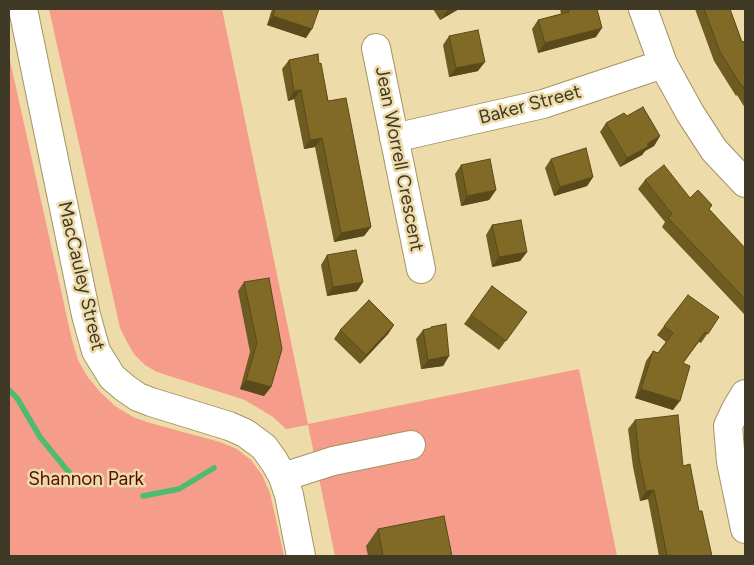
<!DOCTYPE html>
<style>
body{margin:0}
#map{position:relative;width:754px;height:565px;overflow:hidden;background:#eddba9;font-family:Figtree,sans-serif}
canvas{display:block}
.frame{position:absolute;inset:0;border:10px solid #403925;pointer-events:none}
</style>
<div id="map">
<canvas width="754" height="565"></canvas>
<div class="frame"></div>
</div>
<script>
const context = document.querySelector('canvas').getContext('2d');
context.lineJoin = 'round';
function fill(path, color) { context.fillStyle = color; context.fill(path, 'evenodd'); }
const shape = rows => new Path2D(rows.map(r => 'M' + r).join(''));
function strokePath(path, color, width, dash) { context.strokeStyle = color; context.lineWidth = width; context.lineCap = dash ? 'butt' : 'round'; context.setLineDash(dash || []); context.stroke(path); }
function write(font, color, halo, rows, align = 'center') {
  context.font = font + ' Figtree,sans-serif'; context.lineWidth = 5; context.setLineDash([]); context.textBaseline = 'middle'; context.strokeStyle = halo; context.fillStyle = color; for (const [text, x, y, turn = 0] of rows) {
    context.save(); context.translate(x, y); context.rotate((+turn || 0) * Math.PI / 180); context.textAlign = isNaN(turn) ? turn : align; if (halo) context.strokeText(text, 0, 0); context.fillText(text, 0, 0); context.restore();
  }
}
const green = shape([
 [49,9,222,9,308,424,579,369,617,556,335,556,308,425,286,429,273,417,245,400,157,372,145,365,134,354,127,342,120,328],
 [9,56,72,340,78,360,87,376,100,392,115,406,133,417,150,423,220,442,237,449,251,460,262,475,270,493,284,556,9,556]
]);
const stream = shape([
 [9,390,17,398,40,437,71,475],
 [143,496,179,489,214,468]
]);
const minor = shape([
 [23,9,86,315,96,351,112,377,125,388,138,397,151,402,229,426,245,433,264,447,274,461,283,477,289,495,301,556],
 [643,9,663,64,690,113,714,150,745,183],
 [376,48,421,269],
 [394,138,543,104,663,64],
 [745,394,736,409,728,426,731,462,745,529],
 [283,477,333,461,411,445]
]);
const wall = shape([
 [272,9,319,9,306,38,267,25],
 [433,9,459,9,440,20],
 [560,9,597,9,596,37,538,53,532,29,538,20,561,14],
 [695,9,730,9,742,42,745,41,745,108,737,95,736,96,714,61],
 [449,36,478,71,449,77,443,45],
 [289,60,319,64,328,101,371,227,364,236,334,242,315,147,304,149,294,99,288,101,282,69],
 [627,116,660,136,654,146,645,151,642,155,620,167,600,132,606,123],
 [551,159,593,177,587,186,554,196,545,168],
 [461,165,496,190,489,200,461,206,455,174],
 [645,180,690,198,712,205,709,209,745,248,745,314,744,314,662,227,665,222,638,189],
 [492,225,527,252,520,261,492,267,486,235],
 [327,255,363,282,357,291,327,296,321,265],
 [244,282,271,387,264,396,240,389,250,352,238,291],
 [492,286,527,312,499,350,464,324],
 [719,317,701,343,699,342,683,363,673,410,635,398,646,361,653,351,658,353,666,342,657,335,664,326],
 [394,325,388,334,360,364,334,339,340,330],
 [431,327,449,356,443,366,421,369,416,339,423,330,429,329],
 [635,420,683,466,699,511,712,556,659,556,648,499,640,501,633,467,628,429],
 [378,529,452,556,368,556,366,546]
]);
const shadedWall = shape([
 [451,9,459,9,440,20,447,11],
 [273,16,312,29,306,38,267,25],
 [602,28,596,37,538,53,545,43],
 [485,62,478,71,449,77,456,68],
 [301,90,294,99,288,101,294,91],
 [660,136,654,146,645,151,642,155,620,167,627,158,647,144],
 [322,138,315,147,304,149,310,140],
 [593,177,587,186,554,196,560,187],
 [496,190,489,200,461,206,467,196],
 [371,227,364,236,334,242,341,233],
 [527,252,520,261,492,267,499,257],
 [363,282,357,291,327,296,333,287],
 [394,325,388,334,360,364,366,355],
 [449,356,443,366,421,369,428,360],
 [246,380,271,387,264,396,240,389],
 [641,389,680,401,673,410,635,398],
 [654,490,648,499,640,501,646,491]
]);
const building = shape([
 [275,9,319,9,312,29,273,16,275,9],
 [568,9,597,9,602,28,545,43,538,20,569,12,568,9],
 [704,9,730,9,742,42,745,41,745,90,743,86,742,87,720,52,704,9],
 [478,30,485,62,456,68,449,36,478,30],
 [318,54,319,64,321,63,328,101,346,98,371,227,341,233,322,138,310,140,301,90,294,91,289,60,318,54],
 [643,107,660,136,647,144,649,146,627,158,606,123,624,113,627,116,643,107],
 [586,148,593,177,560,187,551,159,586,148],
 [490,159,496,190,467,196,461,165,490,159],
 [664,165,690,198,698,190,712,205,709,209,745,248,745,299,668,218,672,214,645,180,664,165],
 [521,220,527,252,499,257,492,225,521,220],
 [356,250,363,282,333,287,327,255,356,250],
 [269,278,282,349,271,387,246,380,257,343,244,282,269,278],
 [492,286,527,312,506,341,471,315,492,286],
 [688,295,719,317,708,334,705,332,683,363,690,366,680,401,641,389,653,351,658,353,673,333,664,326,688,295],
 [369,300,394,325,366,355,340,330,369,300],
 [446,324,449,356,428,360,423,330,431,328,431,327,446,324],
 [678,415,683,466,690,464,699,511,702,511,712,556,670,556,670,555,667,556,654,490,646,491,639,458,635,420,678,415],
 [444,516,452,556,383,556,378,529,444,516]
]);
const streetNames = [
 ["Baker Street",530,105,-15],
 ["Jean Worrell Crescent",399,159,79],
 ["MacCauley Street",81,276,77]
];
const parkNames = [
 ["Shannon Park",86,479]
];
fill(green, '#f59c8b');
strokePath(stream, '#4dbc70', 5.5);
strokePath(minor, '#a49464', 30);
strokePath(minor, '#fff', 28);
fill(wall, '#6e5b21');
fill(shadedWall, '#5a4a1b');
fill(building, '#806a26');
strokePath(building, '#5a4a1b', 1);
write('19px', '#403925', '#eddba9', streetNames);
write('19px', '#580d04', '#eddba9', parkNames);
</script>
